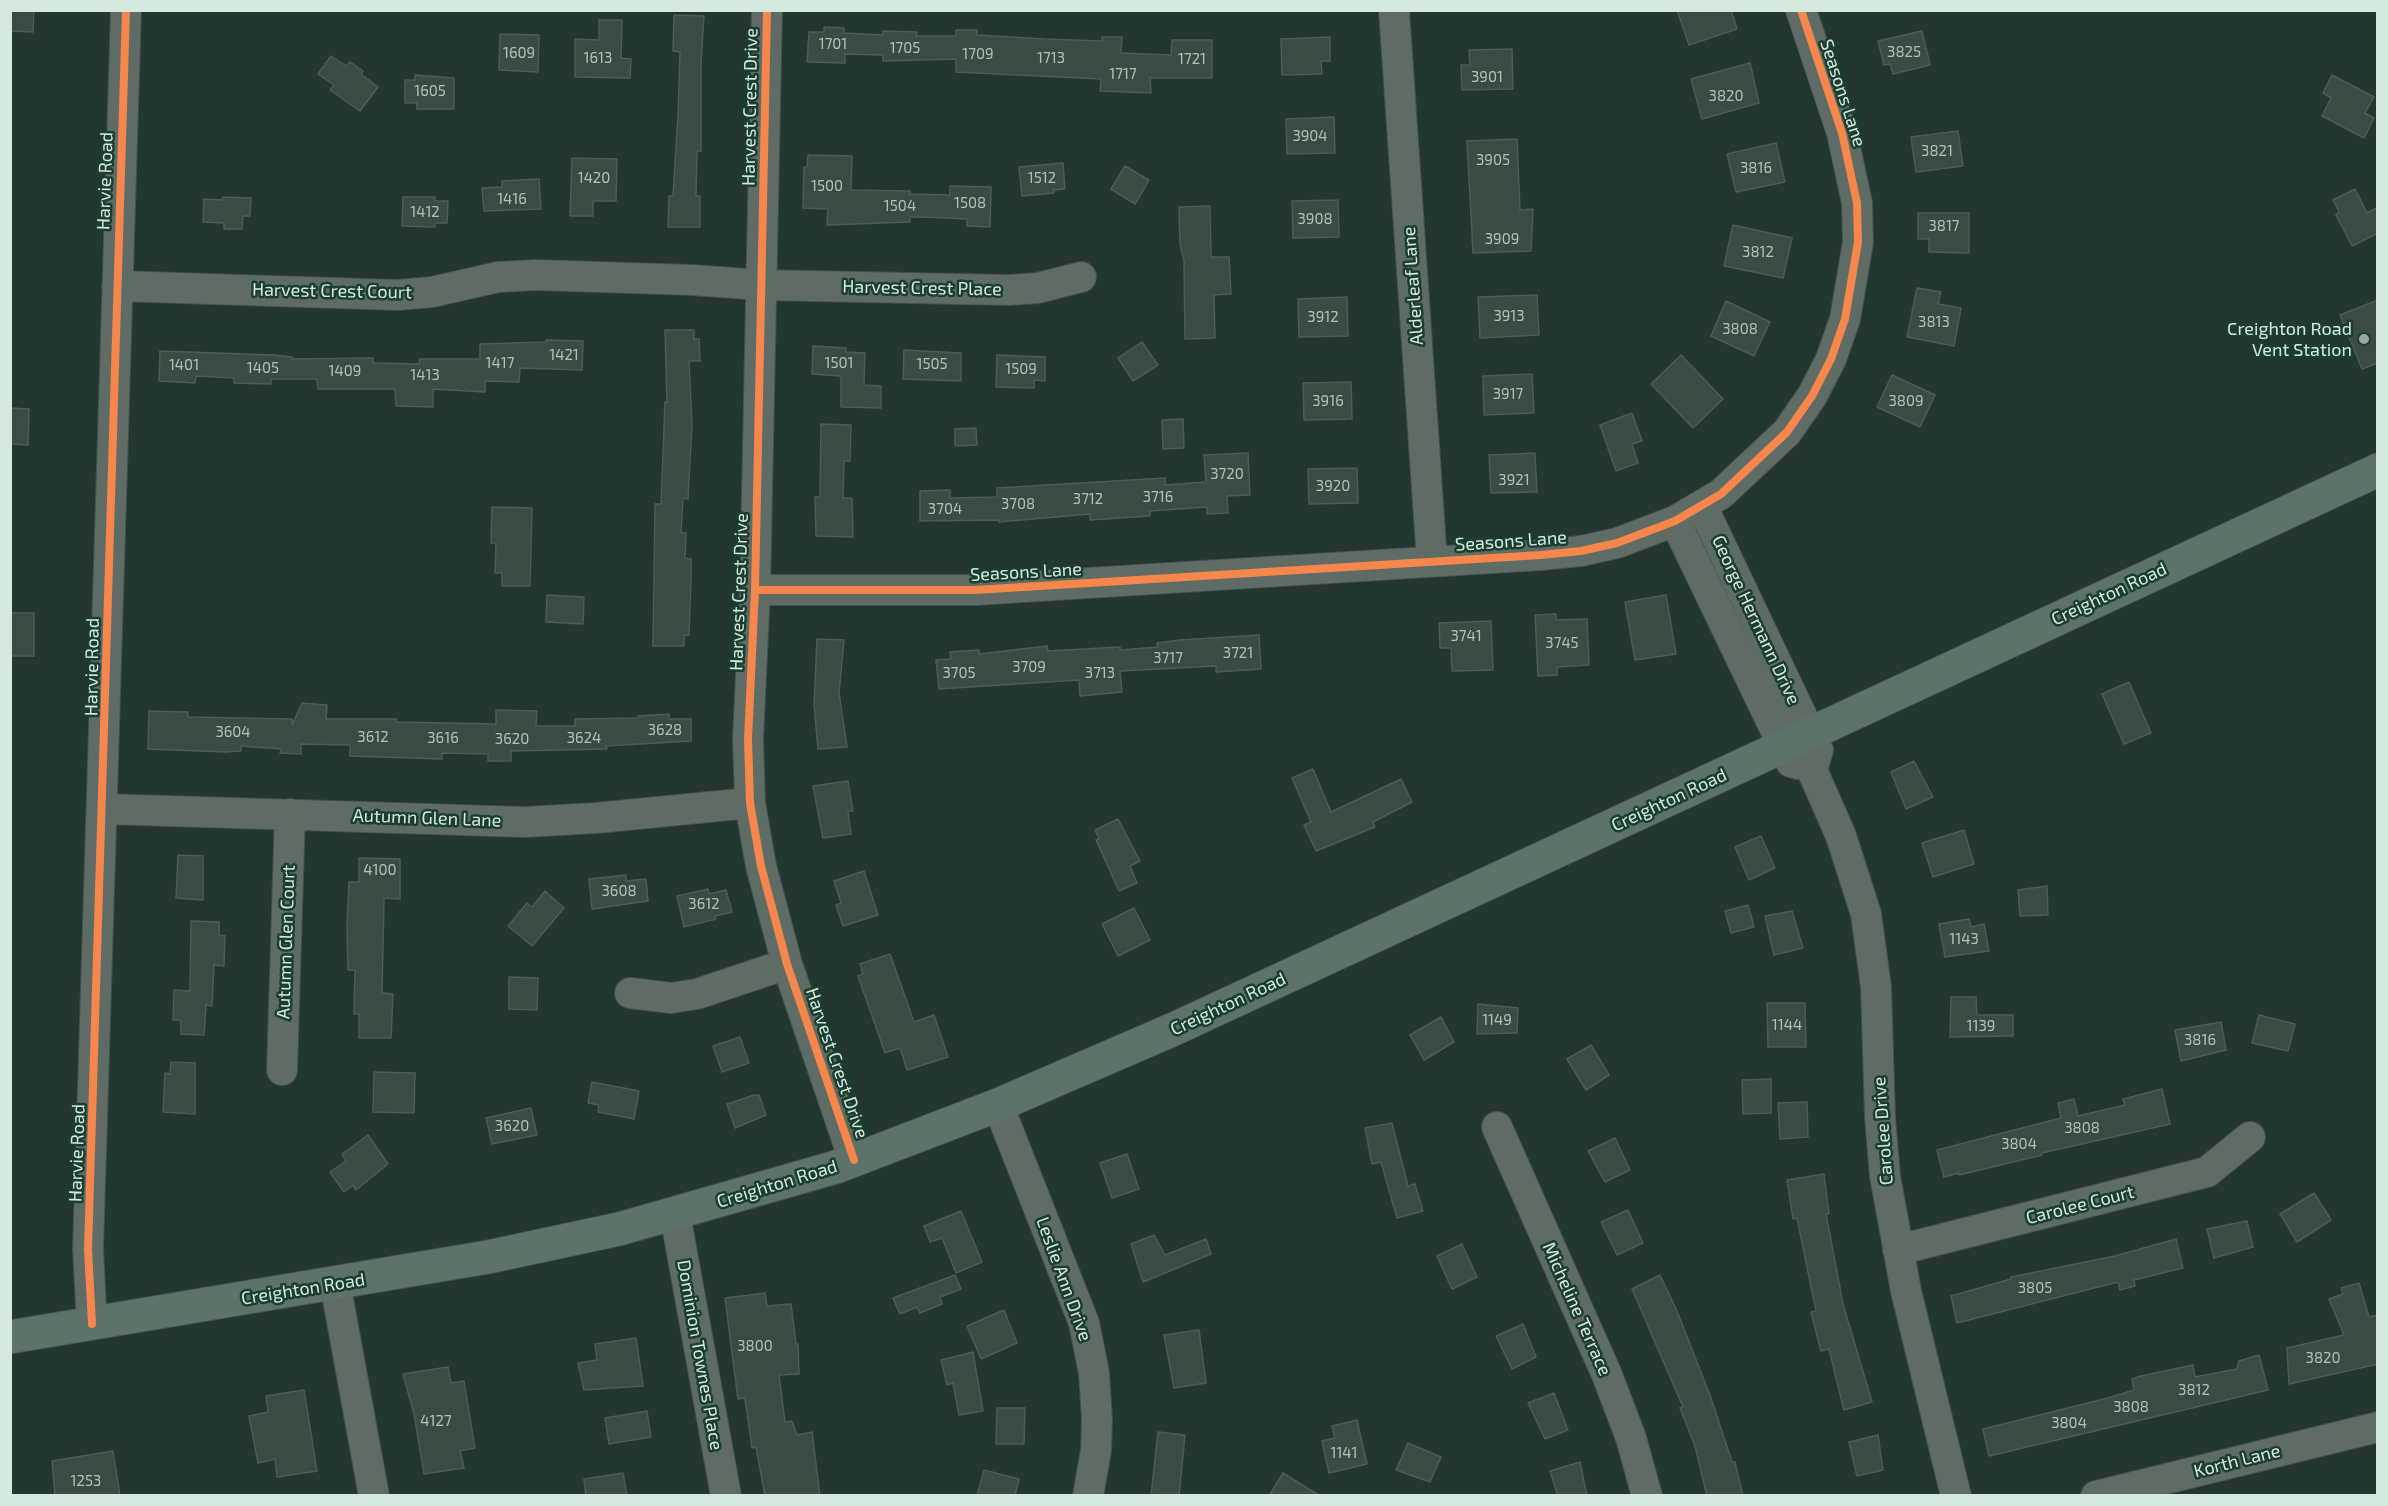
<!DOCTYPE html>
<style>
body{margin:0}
#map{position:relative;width:2388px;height:1506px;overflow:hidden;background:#23362f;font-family:"Exo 2",sans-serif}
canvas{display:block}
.frame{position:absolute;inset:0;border:12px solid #d6e9df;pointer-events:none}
</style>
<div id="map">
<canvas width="2388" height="1506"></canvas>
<div class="frame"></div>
</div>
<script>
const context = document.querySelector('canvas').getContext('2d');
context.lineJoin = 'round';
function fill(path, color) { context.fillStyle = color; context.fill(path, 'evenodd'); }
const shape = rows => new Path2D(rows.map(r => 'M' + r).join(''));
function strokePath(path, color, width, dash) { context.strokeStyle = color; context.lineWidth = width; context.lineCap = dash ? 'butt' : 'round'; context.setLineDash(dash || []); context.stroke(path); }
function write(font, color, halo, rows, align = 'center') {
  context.font = font + ' "Exo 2",sans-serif'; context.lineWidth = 5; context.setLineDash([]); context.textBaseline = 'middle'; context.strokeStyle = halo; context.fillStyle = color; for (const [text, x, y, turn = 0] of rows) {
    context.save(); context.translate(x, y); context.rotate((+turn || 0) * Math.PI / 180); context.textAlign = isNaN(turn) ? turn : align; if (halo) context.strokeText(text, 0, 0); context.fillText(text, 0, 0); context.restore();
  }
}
const building = shape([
 [10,10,34,10,33,32,10,31,10,10],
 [1677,10,1731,10,1737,29,1689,45,1677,10],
 [674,15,704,16,701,64,701,151,697,151,696,196,700,196,700,227,668,227,669,196,673,196,678,115,680,52,673,51,674,15],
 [599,20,622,20,621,58,631,59,630,78,575,77,575,39,599,40,599,20],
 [824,27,844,28,844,33,883,35,883,31,917,32,916,36,956,36,956,30,977,30,977,35,1045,39,1102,41,1102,37,1122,37,1121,53,1171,55,1172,40,1212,40,1212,78,1150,78,1151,93,1100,91,1101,79,956,72,956,59,883,61,883,55,845,54,845,63,807,62,809,32,824,32,824,27],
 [1922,31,1930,65,1893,74,1890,64,1884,65,1878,41,1922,31],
 [500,34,539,35,538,72,499,70,500,34],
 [1330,37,1330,61,1321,61,1322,74,1282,75,1281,39,1330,37],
 [1512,49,1513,89,1462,90,1461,65,1470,65,1469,50,1512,49],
 [331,56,346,66,350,62,363,71,361,74,378,87,360,111,330,90,334,85,318,74,331,56],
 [1750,63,1759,103,1702,119,1691,79,1750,63],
 [415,75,454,78,454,109,417,109,417,103,405,103,405,80,415,80,415,75],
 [2332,75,2374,97,2365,113,2374,118,2364,138,2322,116,2331,98,2323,93,2332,75],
 [1334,117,1335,153,1287,154,1286,119,1334,117],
 [1958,131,1963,166,1916,172,1911,137,1958,131],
 [1517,139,1520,210,1533,209,1531,251,1473,253,1467,141,1517,139],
 [1776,143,1785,182,1736,192,1727,154,1776,143],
 [808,155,852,156,851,190,910,191,910,194,950,195,950,186,991,187,990,227,967,226,967,219,922,217,910,217,910,222,827,225,828,209,803,208,804,167,807,167,808,155],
 [572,158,617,159,616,201,593,201,593,216,570,216,572,158],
 [1063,163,1065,189,1054,190,1054,193,1022,196,1019,167,1063,163],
 [1125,166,1149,180,1135,204,1111,189,1125,166],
 [539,179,541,209,484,211,482,188,502,187,502,181,539,179],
 [2355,189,2367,213,2378,207,2378,233,2352,246,2336,215,2339,212,2333,200,2355,189],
 [223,197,251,198,250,216,243,216,242,229,224,229,224,223,203,222,204,199,222,200,223,197],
 [403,197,435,197,435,201,448,201,447,223,435,223,435,227,402,226,403,197],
 [1338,200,1339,237,1293,238,1292,201,1338,200],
 [1210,206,1211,257,1229,257,1231,294,1214,295,1215,338,1185,339,1184,261,1180,244,1179,207,1210,206],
 [1918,213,1969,213,1969,253,1929,252,1929,239,1918,239,1918,213],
 [1733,225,1792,238,1783,278,1724,266,1733,225],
 [1917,288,1941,292,1938,304,1961,308,1954,346,1907,337,1917,288],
 [1537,295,1539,335,1480,338,1478,297,1537,295],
 [1347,297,1348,336,1299,337,1298,299,1347,297],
 [2378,300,2378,363,2362,369,2340,315,2378,300],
 [1726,301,1770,322,1754,356,1711,336,1726,301],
 [665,330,694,330,694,339,699,339,700,361,689,361,692,425,688,499,683,498,681,533,686,533,685,558,691,559,691,581,689,635,684,635,684,646,653,646,655,504,661,504,665,402,667,402,665,330],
 [546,340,583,341,582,370,520,368,519,382,485,381,485,392,433,389,433,407,396,406,395,389,318,389,317,379,271,379,271,384,234,383,234,378,196,376,195,383,159,381,160,351,273,355,292,357,292,359,373,358,373,363,419,364,420,359,480,359,480,344,546,342,546,340],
 [1142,342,1158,365,1133,381,1118,358,1142,342],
 [813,346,846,348,846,352,865,353,864,385,881,386,881,408,841,407,841,376,812,374,813,346],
 [904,350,961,353,961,381,903,379,904,350],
 [997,355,1045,357,1045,381,1034,380,1034,388,996,387,997,355],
 [1681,355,1723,399,1693,428,1651,384,1681,355],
 [1532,374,1534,413,1484,415,1483,376,1532,374],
 [1892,375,1935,395,1920,427,1877,407,1892,375],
 [1351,382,1352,419,1304,420,1303,383,1351,382],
 [10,408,29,409,28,445,10,444,10,408],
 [1632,413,1642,441,1632,444,1638,463,1616,471,1600,425,1632,413],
 [1183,419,1184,448,1163,449,1162,420,1183,419],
 [821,424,851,425,850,461,844,461,843,498,852,498,853,537,816,536,815,497,820,497,821,424],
 [976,428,977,445,955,446,955,429,976,428],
 [1248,453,1250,495,1227,496,1228,513,1207,514,1207,507,1150,511,1150,516,1090,520,1090,514,999,522,999,520,920,521,920,491,950,490,950,498,997,497,997,488,1165,478,1165,485,1206,482,1204,455,1248,453],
 [1535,453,1537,492,1491,493,1489,455,1535,453],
 [1357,468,1358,503,1309,504,1308,469,1357,468],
 [492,507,532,508,530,586,502,586,502,573,495,573,496,543,491,543,492,507],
 [547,595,584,597,583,624,546,622,547,595],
 [1666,595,1676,654,1635,660,1625,602,1666,595],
 [10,613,34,613,34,656,10,656,10,613],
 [1556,614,1556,620,1587,619,1589,665,1557,667,1557,675,1538,676,1535,615,1556,614],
 [1491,621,1493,670,1452,671,1451,648,1440,648,1439,623,1491,621],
 [1259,635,1261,669,1216,672,1216,666,1120,671,1122,692,1080,696,1079,680,939,689,936,660,951,659,950,652,979,650,979,654,1047,646,1048,651,1120,647,1120,650,1158,647,1157,643,1180,640,1259,635],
 [817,639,844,640,839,693,847,747,818,749,814,705,817,639],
 [2129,682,2151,733,2124,744,2102,694,2129,682],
 [302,703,327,705,326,719,396,719,396,722,496,724,496,710,537,711,536,726,575,726,575,719,638,718,638,716,669,714,669,719,691,719,691,741,606,746,607,749,511,751,511,761,488,761,488,754,442,753,442,759,350,756,350,745,301,744,301,754,280,753,282,749,241,746,241,751,226,752,148,749,149,711,188,712,188,717,292,719,292,725,302,703],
 [1914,761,1933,797,1906,809,1891,772,1914,761],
 [1313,769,1331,812,1401,779,1412,802,1373,822,1375,827,1316,851,1304,825,1311,822,1292,778,1313,769],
 [848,781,853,811,848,811,851,834,823,838,813,786,848,781],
 [1118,819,1140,861,1130,866,1137,883,1119,891,1096,840,1099,839,1095,830,1118,819],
 [1964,830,1974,864,1933,877,1922,843,1964,830],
 [1761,836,1775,868,1749,880,1735,847,1761,836],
 [178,855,203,856,203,900,176,898,178,855],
 [359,858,400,859,400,899,384,898,382,993,393,994,391,1038,359,1038,359,1014,354,1014,355,970,348,970,347,926,349,882,359,882,359,858],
 [864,871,878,915,843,926,836,905,841,903,834,881,864,871],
 [626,875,626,881,646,879,648,901,592,909,589,879,626,875],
 [2047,886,2048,915,2020,916,2018,890,2047,886],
 [708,889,709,894,726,890,732,912,715,916,716,919,684,927,677,896,708,889],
 [545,891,564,908,532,946,508,926,527,903,532,907,545,891],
 [1748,905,1754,927,1731,933,1725,911,1748,905],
 [1134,908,1150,940,1118,956,1102,924,1134,908],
 [1792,911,1803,948,1774,955,1765,916,1792,911],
 [1969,919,1971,927,1984,924,1989,951,1945,957,1939,924,1969,919],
 [191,921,219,922,219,935,225,936,224,966,214,965,212,1006,206,1005,204,1035,181,1034,181,1020,173,1020,174,990,190,991,191,921],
 [890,954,914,1022,934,1015,948,1057,907,1070,900,1048,885,1053,858,976,863,974,860,964,890,954],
 [509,977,538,978,537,1010,509,1009,509,977],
 [1951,997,1976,997,1977,1015,2013,1015,2013,1036,1950,1037,1951,997],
 [1767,1003,1805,1003,1806,1047,1768,1047,1767,1003],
 [1478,1004,1518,1008,1517,1033,1477,1034,1478,1004],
 [2259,1015,2295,1024,2288,1051,2252,1043,2259,1015],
 [1441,1017,1454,1042,1424,1060,1410,1035,1441,1017],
 [2221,1022,2226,1050,2181,1061,2175,1030,2221,1022],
 [740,1037,749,1063,722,1072,713,1046,740,1037],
 [1591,1045,1609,1075,1586,1090,1567,1059,1591,1045],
 [171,1062,195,1063,195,1114,163,1112,165,1073,170,1074,171,1062],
 [374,1072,415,1073,414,1113,373,1112,374,1072],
 [1771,1079,1771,1113,1743,1114,1742,1080,1771,1079],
 [592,1082,639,1091,634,1119,598,1112,599,1105,588,1103,592,1082],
 [2162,1089,2170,1124,2042,1153,2042,1155,1959,1175,1959,1173,1944,1177,1937,1150,2061,1118,2058,1103,2074,1099,2078,1116,2125,1105,2123,1099,2162,1089],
 [754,1095,759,1095,766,1115,735,1128,727,1104,754,1095],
 [1807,1102,1808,1137,1780,1139,1778,1103,1807,1102],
 [531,1108,537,1135,492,1144,486,1118,531,1108],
 [1392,1123,1408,1186,1415,1184,1423,1211,1397,1218,1381,1162,1372,1164,1365,1128,1392,1123],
 [368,1135,388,1164,356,1190,353,1185,344,1192,330,1172,346,1161,342,1154,368,1135],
 [1615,1138,1630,1170,1605,1182,1588,1151,1615,1138],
 [1127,1154,1139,1189,1112,1198,1100,1163,1127,1154],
 [1824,1174,1829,1214,1826,1214,1843,1304,1872,1402,1844,1410,1829,1349,1821,1351,1811,1312,1816,1311,1797,1218,1793,1219,1787,1180,1824,1174],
 [2314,1193,2331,1220,2297,1242,2280,1214,2314,1193],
 [1628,1210,1643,1243,1617,1255,1601,1222,1628,1210],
 [961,1211,982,1262,956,1273,942,1238,930,1242,924,1226,961,1211],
 [2247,1221,2253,1247,2214,1258,2207,1229,2247,1221],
 [1154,1235,1165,1255,1206,1239,1211,1254,1143,1282,1131,1244,1154,1235],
 [2176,1239,2183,1268,2134,1280,2135,1286,2120,1290,2118,1282,1957,1323,1951,1296,2011,1279,2011,1277,2115,1256,2176,1239],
 [1462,1244,1477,1277,1452,1289,1437,1256,1462,1244],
 [955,1275,961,1289,940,1297,942,1304,920,1313,917,1307,900,1314,893,1298,955,1275],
 [1660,1275,1677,1311,1711,1398,1732,1462,1735,1462,1743,1496,1707,1496,1695,1446,1680,1408,1683,1407,1632,1289,1660,1275],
 [2359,1283,2369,1317,2378,1315,2378,1364,2289,1384,2287,1348,2344,1335,2329,1299,2343,1294,2341,1288,2359,1283],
 [765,1293,767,1306,791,1304,796,1344,798,1344,799,1374,779,1375,785,1422,792,1421,797,1435,812,1432,820,1496,765,1496,756,1447,752,1448,745,1398,738,1399,725,1298,765,1293],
 [1004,1310,1017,1343,981,1359,967,1326,1004,1310],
 [1523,1324,1536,1357,1512,1369,1496,1336,1523,1324],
 [1199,1330,1206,1383,1174,1388,1164,1335,1199,1330],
 [636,1338,643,1386,584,1390,578,1363,597,1360,595,1344,636,1338],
 [973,1352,983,1411,959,1415,953,1383,947,1385,941,1360,973,1352],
 [2259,1355,2268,1390,1989,1456,1983,1429,2108,1398,2134,1390,2132,1379,2141,1376,2193,1365,2195,1377,2237,1369,2239,1361,2259,1355],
 [448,1367,451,1383,464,1381,475,1448,460,1451,464,1468,424,1474,414,1414,403,1374,448,1367],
 [304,1390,317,1471,277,1477,275,1459,258,1463,249,1416,268,1412,266,1396,304,1390],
 [1554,1393,1568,1430,1545,1439,1528,1403,1554,1393],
 [997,1408,1025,1408,1024,1444,996,1444,997,1408],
 [647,1411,651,1437,609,1444,605,1418,647,1411],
 [1357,1420,1367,1464,1329,1473,1322,1441,1335,1438,1332,1426,1357,1420],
 [1158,1432,1185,1435,1179,1496,1151,1496,1158,1432],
 [1878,1435,1883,1470,1857,1476,1849,1442,1878,1435],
 [1408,1443,1441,1457,1430,1482,1396,1470,1408,1443],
 [113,1451,120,1496,55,1496,52,1461,113,1451],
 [1580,1462,1587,1496,1558,1496,1550,1471,1580,1462],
 [984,1470,1019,1479,1015,1496,977,1496,984,1470],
 [623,1473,627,1496,586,1496,584,1479,623,1473],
 [1283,1473,1320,1496,1269,1496,1283,1473]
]);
const minor = shape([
 [767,10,755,590,748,739,750,803,761,866,787,964,854,1160],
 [1394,10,1432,561],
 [117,286,397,295,432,292,498,277,536,275,692,280,761,285,1009,290,1038,288,1081,277],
 [1702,506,1818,750,1812,770,1841,836,1866,914,1876,987,1880,1117,1885,1176,1906,1291,1956,1496],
 [1675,521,1791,762,1798,764],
 [755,590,975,590,1541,555,1581,551,1617,543,1675,521,1721,494,1787,432,1812,396,1831,359,1845,319,1858,242,1857,203,1842,133,1801,10],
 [104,809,525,822,596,818,750,803],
 [630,993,671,998,697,994,787,964],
 [282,1070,290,814],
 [998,1105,1084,1323,1094,1373,1097,1420,1096,1450,1088,1496],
 [1497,1127,1607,1375,1631,1438,1647,1496],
 [675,1214,726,1496],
 [1898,1250,2207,1172,2250,1137],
 [335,1283,374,1496],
 [92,1324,88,1249,126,10],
 [2096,1496,2378,1427]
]);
const major = shape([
 [10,1337,488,1257,619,1229,836,1167,998,1105,1174,1029,2378,470]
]);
const cycleway = shape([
 [767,10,755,590,748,739,750,803,761,866,787,964,854,1160],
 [755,590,975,590,1541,555,1581,551,1617,543,1675,521,1721,494,1787,432,1812,396,1831,359,1845,319,1858,242,1857,203,1842,133,1801,10],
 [92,1324,88,1249,126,10]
]);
const markers = [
 [2364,339,6,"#97aaa1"]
];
const numberNames = [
 ["1701",833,44],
 ["1705",905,48],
 ["3825",1904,52],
 ["1609",519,53],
 ["1709",978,54],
 ["1613",598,58],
 ["1713",1051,58],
 ["1721",1192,59],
 ["1717",1123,74],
 ["3901",1487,77],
 ["1605",430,91],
 ["3820",1726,96],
 ["3904",1310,136],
 ["3821",1937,151],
 ["3905",1493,160],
 ["3816",1756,168],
 ["1420",594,178],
 ["1512",1042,178],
 ["1500",827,186],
 ["1416",512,199],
 ["1508",970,203],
 ["1504",900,206],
 ["1412",425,212],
 ["3908",1315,219],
 ["3817",1944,226],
 ["3909",1502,239],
 ["3812",1758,252],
 ["3913",1509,316],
 ["3912",1323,317],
 ["3813",1934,322],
 ["3808",1740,329],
 ["1421",564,355],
 ["1417",500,363],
 ["1501",839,363],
 ["1505",932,364],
 ["1401",184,365],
 ["1405",263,368],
 ["1509",1021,369],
 ["1409",345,371],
 ["1413",425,375],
 ["3917",1508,394],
 ["3916",1328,401],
 ["3809",1906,401],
 ["3720",1227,474],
 ["3921",1514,480],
 ["3920",1333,486],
 ["3716",1158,497],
 ["3712",1088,499],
 ["3708",1018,504],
 ["3704",945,509],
 ["3741",1466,636],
 ["3745",1562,643],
 ["3721",1238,653],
 ["3717",1168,658],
 ["3709",1029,667],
 ["3705",959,673],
 ["3713",1100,673],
 ["3628",665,730],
 ["3604",233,732],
 ["3612",373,737],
 ["3616",443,738],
 ["3624",584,738],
 ["3620",512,739],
 ["4100",380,870],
 ["3608",619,891],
 ["3612",704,904],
 ["1143",1964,939],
 ["1149",1497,1020],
 ["1144",1787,1025],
 ["1139",1981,1026],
 ["3816",2200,1040],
 ["3620",512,1126],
 ["3808",2082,1128],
 ["3804",2019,1144],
 ["3805",2035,1288],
 ["3800",755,1346],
 ["3820",2323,1358],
 ["3812",2194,1390],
 ["3808",2131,1407],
 ["4127",436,1421],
 ["3804",2069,1423],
 ["1141",1344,1453],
 ["1253",86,1481]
];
const streetNames = [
 ["Seasons Lane",1843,93,72],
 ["Harvest Crest Drive",750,107,-89],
 ["Harvie Road",105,181,-88],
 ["Alderleaf Lane",1413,286,-94],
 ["Harvest Crest Place",922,288,1],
 ["Harvest Crest Court",332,291,1],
 ["Seasons Lane",1511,541,-4],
 ["Seasons Lane",1026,572,-3],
 ["Harvest Crest Drive",739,592,-88],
 ["Creighton Road",2109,594,-25],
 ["George Hermann Drive",1756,620,65],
 ["Harvie Road",92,667,-89],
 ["Creighton Road",1669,800,-25],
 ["Autumn Glen Lane",427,818,2],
 ["Autumn Glen Court",286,942,-88],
 ["Creighton Road",1228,1004,-25],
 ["Harvest Crest Drive",837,1063,71],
 ["Carolee Drive",1883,1131,-94],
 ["Harvie Road",77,1153,-88],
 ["Creighton Road",777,1184,-17],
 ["Carolee Court",2080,1205,-14],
 ["Leslie Ann Drive",1064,1279,70],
 ["Creighton Road",303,1289,-9],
 ["Micheline Terrace",1577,1309,66],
 ["Dominion Townes Place",700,1355,80],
 ["Korth Lane",2237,1461,-14]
];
const poiNames = [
 ["Creighton Road",2352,329],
 ["Vent Station",2352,350]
];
fill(building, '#3b4b44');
strokePath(building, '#4c5c56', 1.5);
strokePath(minor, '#41514b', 32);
strokePath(major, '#41514b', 35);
strokePath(minor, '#5e6c65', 30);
strokePath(major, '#5d7269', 33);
strokePath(cycleway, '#f5874c', 8);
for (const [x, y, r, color] of markers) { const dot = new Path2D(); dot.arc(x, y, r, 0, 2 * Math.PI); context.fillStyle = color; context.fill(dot); strokePath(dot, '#1b3e30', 2); }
write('15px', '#afc2b8', null, numberNames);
write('18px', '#d6e9df', '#1b3e30', streetNames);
write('18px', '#d6e9df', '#1b3e30', poiNames, 'right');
</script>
